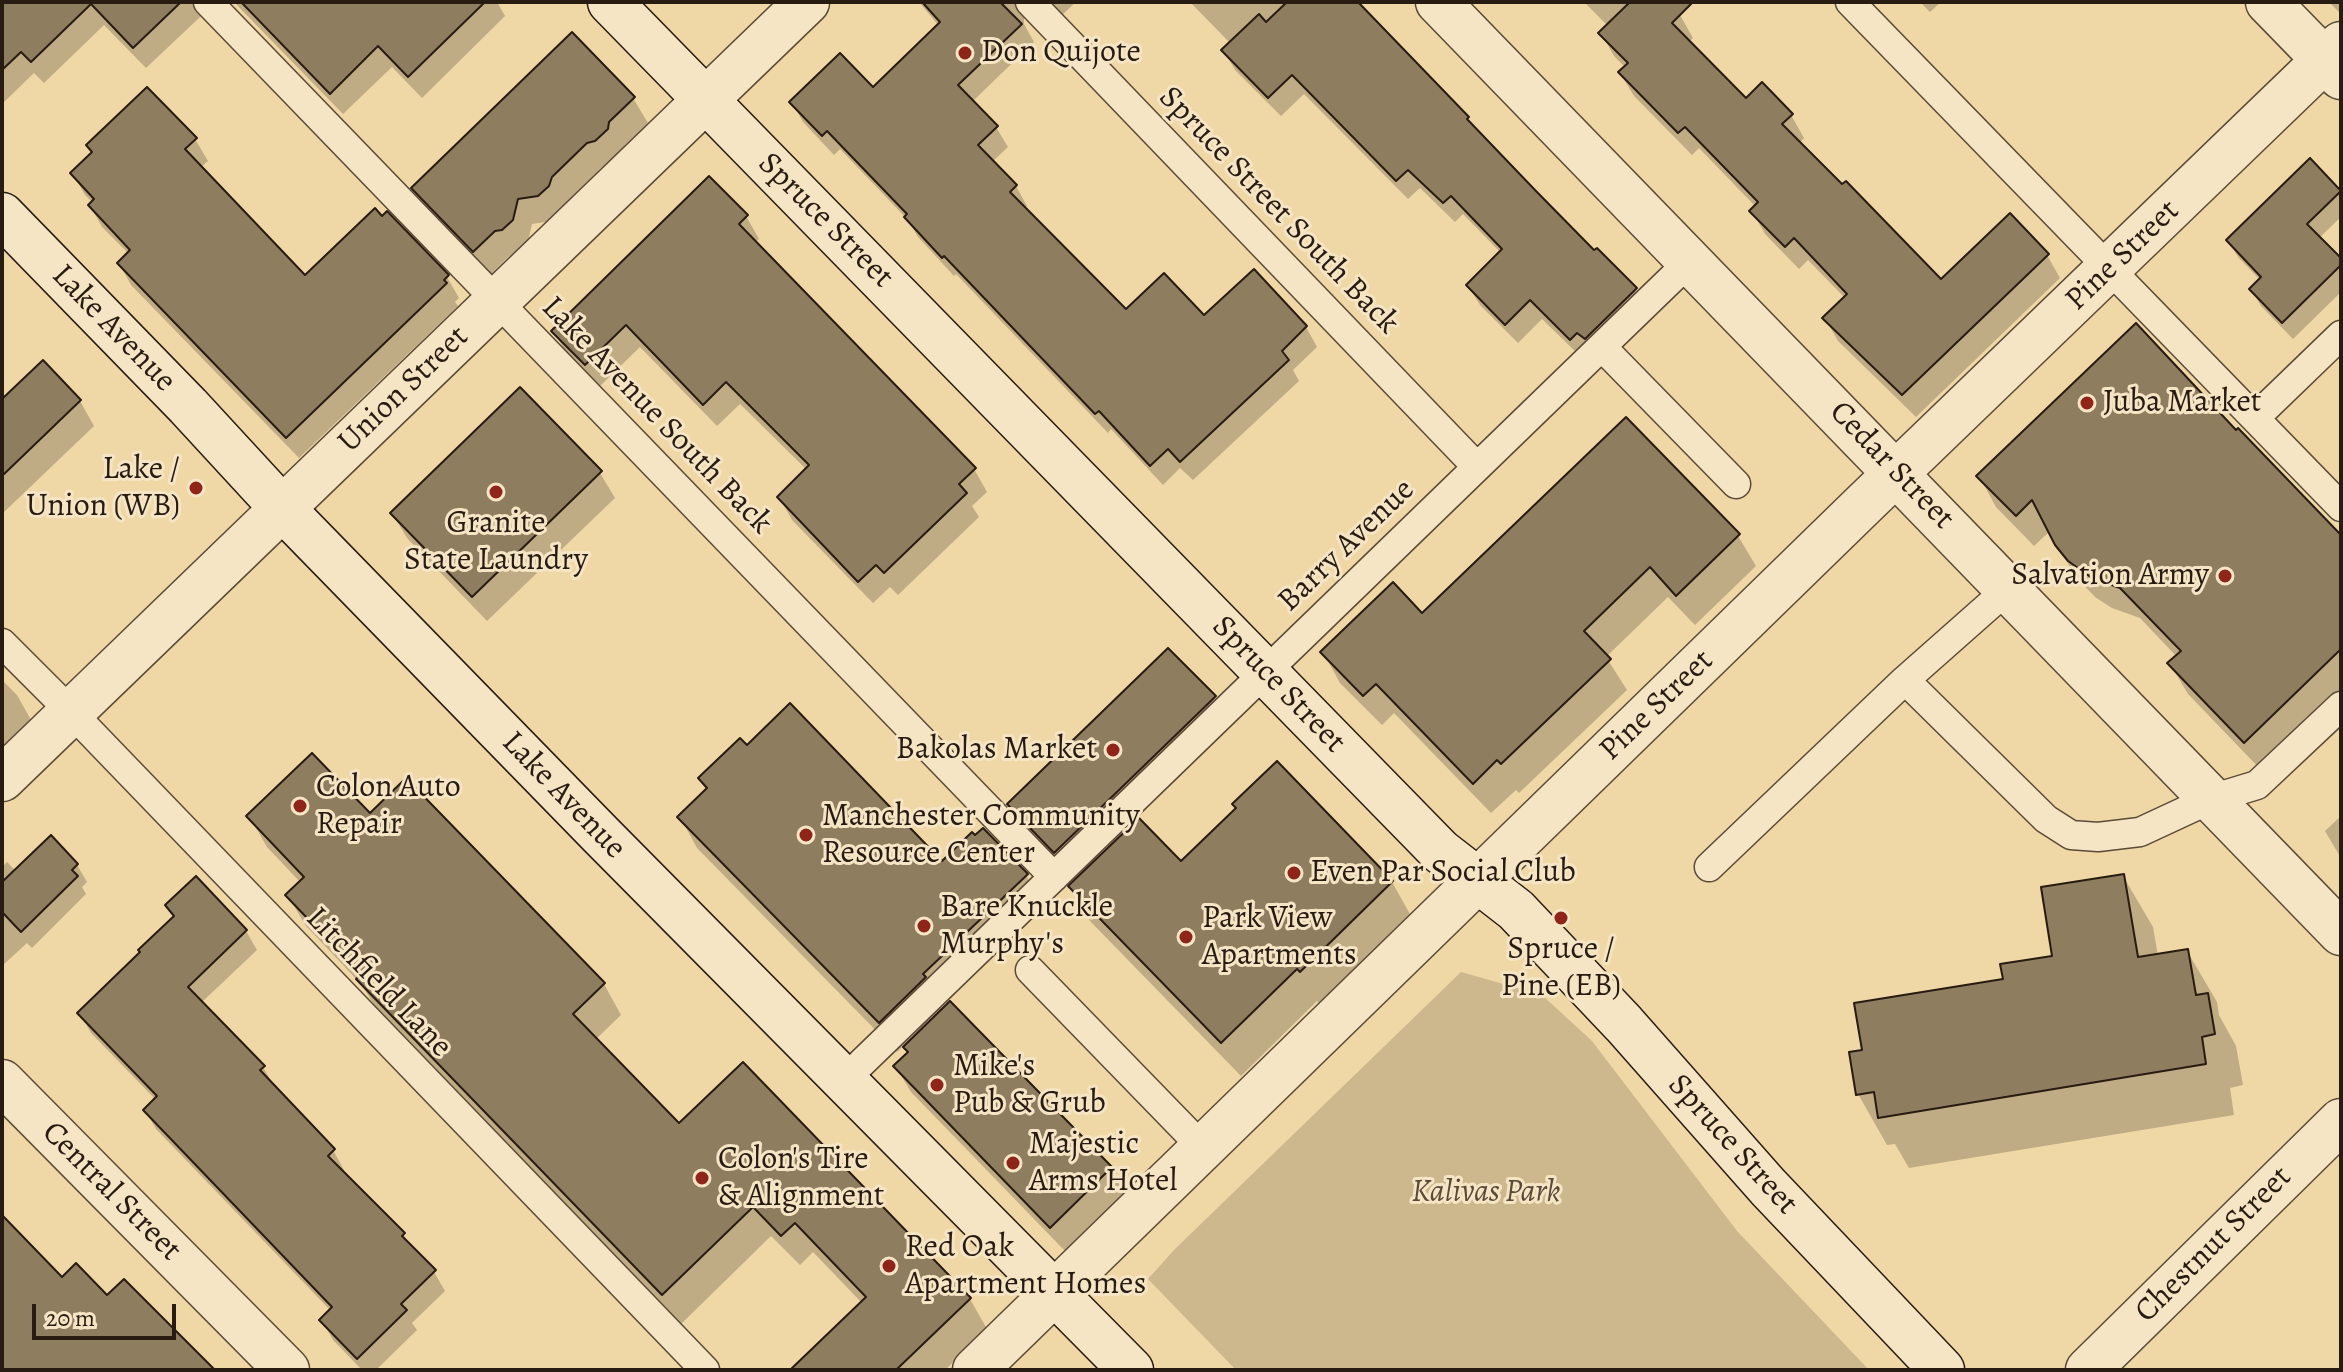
<!DOCTYPE html>
<style>
body{margin:0}
#map{position:relative;width:2343px;height:1372px;overflow:hidden;background:#efd7a6;font-family:Alegreya,serif}
canvas{display:block}
.frame{position:absolute;inset:0;border:4px solid #281b12;pointer-events:none}
.scale{position:absolute;left:32px;top:1304px;width:144px;height:36px;box-sizing:border-box;border:4px solid #281b12;border-top:0;padding-left:10px;font-size:24px;line-height:28px;white-space:nowrap;color:#281b12;-webkit-text-stroke:6px #f5e5c5;paint-order:stroke}
</style>
<div id="map">
<canvas width="2343" height="1372"></canvas>
<div class="frame"></div>
<div class="scale">20 m</div>
</div>
<script>
const context = document.querySelector('canvas').getContext('2d');
context.lineJoin = 'round';
function fill(path, color) { context.fillStyle = color; context.fill(path, 'evenodd'); }
const shape = rows => new Path2D(rows.map(r => 'M' + r).join(''));
function strokePath(path, color, width, dash) { context.strokeStyle = color; context.lineWidth = width; context.lineCap = dash ? 'butt' : 'round'; context.setLineDash(dash || []); context.stroke(path); }
function write(font, color, halo, rows, align = 'center') {
  context.font = font + ' Alegreya,serif'; context.lineWidth = 6; context.setLineDash([]); context.textBaseline = 'middle'; context.strokeStyle = halo; context.fillStyle = color; for (const [text, x, y, turn = 0] of rows) {
    context.save(); context.translate(x, y); context.rotate((+turn || 0) * Math.PI / 180); context.textAlign = isNaN(turn) ? turn : align; if (halo) context.strokeText(text, 0, 0); context.fillText(text, 0, 0); context.restore();
  }
}
const green = shape([
 [1461,972,1542,995,1592,1041,1737,1231,1869,1370,1236,1370,1148,1279,1175,1249]
]);
const shadow = shape([
 [2,2,216,2,146,68,104,25,44,83,34,73,2,104],
 [234,2,497,2,505,16,422,98,392,67,343,114],
 [919,2,1076,2,1061,16,1029,10,1024,17,1024,24,1034,42,972,102,996,127,1008,147,992,162,1016,186,1027,206,1024,209,1126,312,1306,327,1317,347,1293,370,1299,381,1193,480,1180,468,1163,485,1111,429,1108,433,956,274,954,276,918,237,908,220,840,149,834,155,803,122,792,102,873,90,939,26],
 [1190,2,1356,2,1467,118,1474,129,1533,191,1635,290,1646,309,1582,358,1542,319,1518,343,1480,305,1468,286,1501,253,1463,214,1455,222,1420,188,1408,199,1304,94,1281,116,1235,70,1224,51,1231,44],
 [1584,2,1667,2,1680,15,1693,38,1689,42,1746,101,1791,115,1804,138,1799,144,1941,282,2047,255,2060,278,1916,417,1838,341,1825,318,1845,298,1808,260,1799,269,1765,234,1752,211,1756,207,1699,148,1692,155,1634,96,1620,73,1626,68,1614,56,1601,33,1608,26],
 [1920,2,1941,2,1930,12],
 [2329,2,2341,2,2341,14],
 [633,98,648,123,622,148,621,155,609,166,601,168,566,203,563,212,553,221,532,224,527,246,517,255,509,256,489,276,428,214,414,188],
 [195,139,208,161,200,168,305,278,447,277,459,298,455,302,458,306,299,458,131,285,119,263,129,254,102,227,90,206,93,203,85,195,73,174],
 [2340,192,2341,217,2319,238,2341,261,2341,292,2293,339,2261,306,2251,289,2260,280,2238,257,2228,240],
 [746,216,759,239,755,243,974,469,987,492,972,506,979,517,898,595,890,587,873,603,792,520,779,497,807,470,740,404,717,426,640,347,599,387,567,354,553,331],
 [520,389,600,473,615,498,487,621,407,538,392,513],
 [80,401,94,426,2,514,2,402],
 [2236,433,2341,538,2341,697,2263,772,2188,694,2170,664,2177,657,2140,618,2112,608,2095,597,2075,576,2050,531,2034,546,1996,507,1979,476],
 [1738,536,1756,566,1695,625,1668,597,1606,657,1627,690,1519,793,1516,790,1491,813,1394,713,1382,725,1340,683,1323,652,1422,615],
 [2,680,17,695,31,720,2,748],
 [1214,698,1229,723,1070,877,1024,830,1010,804],
 [1277,764,1392,882,1411,916,1320,1004,1317,1001,1241,1076,1090,921,1071,887,1181,864,1238,809],
 [700,779,942,863,1026,875,1043,906,940,1005,943,1011,1110,1168,1125,1194,1066,1252,911,1092,896,1067,909,1054,904,1045,897,1052,697,848,680,817,707,791],
 [249,816,370,816,604,984,621,1015,595,1040,679,1126,970,1299,987,1329,945,1370,793,1370,862,1303,813,1252,800,1265,771,1236,680,1325,377,1010,362,985,306,926,288,896,301,883,267,847],
 [2341,816,2341,858,2325,831],
 [7,862,16,871,77,865,87,882,82,887,86,894,32,948,27,943,2,966,2,867],
 [2123,876,2153,927,2158,956,2187,951,2217,1002,2219,1015,2236,1046,2243,1085,2230,1088,2234,1115,1909,1168,1895,1144,1887,1145,1858,1094,1864,1052,2055,957],
 [167,905,246,931,257,950,201,1003,263,1067,274,1086,333,1150,344,1170,341,1173,403,1234,412,1249,434,1272,445,1291,412,1323,417,1330,376,1370,362,1370,333,1340,322,1320,331,1311,156,1129,145,1110,156,1100,91,1033,80,1014,175,918]
]);
const building = shape([
 [2,2,181,2,133,48,91,4,31,62,21,52,2,70,2,2],
 [241,2,485,2,408,77,378,46,330,94,241,2],
 [922,2,1000,2,1022,24,958,85,998,126,978,145,1017,185,1010,192,1126,309,1164,273,1204,315,1254,269,1307,326,1282,351,1289,360,1180,462,1168,449,1150,466,1099,411,1095,414,944,256,942,258,904,217,907,214,827,131,822,136,789,102,840,53,873,87,940,22,922,2],
 [1287,2,1358,2,1469,117,1467,119,1535,190,1594,250,1597,248,1637,288,1585,339,1577,333,1570,340,1530,300,1505,325,1466,285,1502,249,1451,196,1443,203,1408,170,1396,181,1292,75,1268,98,1221,50,1259,14,1266,22,1287,2],
 [1630,2,1693,2,1672,23,1746,98,1762,82,1793,114,1782,124,1842,184,1846,181,1941,279,2010,213,2049,254,1902,395,1822,318,1847,294,1794,238,1785,247,1749,211,1758,202,1685,127,1678,133,1618,72,1628,63,1598,33,1630,2],
 [572,32,635,97,609,122,608,129,595,141,587,143,552,177,549,186,538,196,518,199,513,220,502,230,495,231,473,252,411,188,572,32],
 [147,87,197,138,185,149,305,275,375,208,382,216,387,211,449,275,444,280,447,283,286,438,117,263,130,250,88,205,94,199,70,173,92,152,86,145,147,87],
 [2310,158,2341,191,2307,224,2341,258,2341,265,2282,323,2249,289,2261,277,2226,240,2310,158],
 [709,176,748,215,739,224,976,468,959,484,967,493,884,573,876,565,858,582,777,497,809,465,726,382,703,405,626,325,585,365,551,331,709,176],
 [2136,323,2236,430,2238,428,2341,535,2341,649,2244,743,2167,663,2181,651,2120,588,2092,578,2068,561,2055,545,2032,500,2016,516,1976,476,2136,323],
 [43,360,81,400,2,476,2,399,43,360],
 [520,387,602,471,472,597,390,513,520,387],
 [1626,417,1740,534,1676,596,1650,567,1584,631,1611,659,1501,764,1497,760,1473,784,1376,684,1363,696,1320,652,1393,582,1422,613,1626,417],
 [1168,648,1216,696,1054,853,1007,804,1168,648],
 [790,703,942,861,972,832,975,835,983,828,1028,874,923,974,926,977,879,1023,677,817,707,788,698,778,740,738,747,745,790,703],
 [312,753,370,813,406,778,605,983,573,1014,679,1123,743,1062,971,1298,896,1370,790,1370,866,1297,795,1223,781,1236,753,1207,662,1295,356,979,361,974,285,895,304,877,246,816,312,753],
 [1277,761,1393,881,1300,972,1297,969,1221,1043,1068,886,1139,818,1181,861,1236,808,1232,804,1277,761],
 [51,835,78,864,72,870,78,876,21,932,2,912,2,882,51,835],
 [2124,874,2138,957,2188,949,2196,995,2208,993,2215,1034,2202,1037,2206,1064,1878,1118,1874,1092,1856,1095,1849,1052,1862,1050,1854,1003,2003,979,2000,964,2052,956,2041,887,2124,874],
 [196,876,247,930,188,987,265,1066,260,1070,335,1149,328,1156,405,1233,402,1236,436,1270,401,1304,407,1310,357,1359,319,1320,332,1307,143,1110,157,1096,77,1013,140,952,138,950,174,916,165,905,196,876],
 [950,1001,1112,1167,1050,1228,893,1066,908,1052,903,1047,950,1001],
 [2,1215,62,1277,76,1263,107,1295,124,1279,215,1370,2,1370,2,1215]
]);
const lane = shape([
 [208,2,1054,877],
 [1030,2,1477,467],
 [1850,2,2341,507],
 [1602,347,1736,484],
 [2255,418,2341,335],
 [2,643,71,712,705,1370],
 [1905,680,2009,588],
 [1709,867,1905,680,2046,819,2071,835,2098,837,2140,832,2211,799,2257,785,2341,706],
 [1030,970,1202,1147],
 [844,1080,1691,260]
]);
const street = shape([
 [1438,2,2341,933],
 [2268,2,2341,77],
 [2,779,807,2],
 [2,1082,287,1370],
 [975,1370,1863,505,2341,44],
 [2088,1370,2341,1121]
]);
const secondary = shape([
 [610,2,1440,851,1516,910,1624,1024,1768,1187,1942,1370],
 [2,215,188,406,282,508,600,834,1131,1370]
]);
const markers = [
 [965,53,8,"#8f2418"],
 [2087,403,8,"#8f2418"],
 [196,488,8,"#8f2418"],
 [496,492,8,"#8f2418"],
 [2225,576,8,"#8f2418"],
 [1113,750,8,"#8f2418"],
 [300,806,8,"#8f2418"],
 [806,835,8,"#8f2418"],
 [1294,873,8,"#8f2418"],
 [1561,918,8,"#8f2418"],
 [924,926,8,"#8f2418"],
 [1186,937,8,"#8f2418"],
 [937,1085,8,"#8f2418"],
 [1013,1163,8,"#8f2418"],
 [702,1178,8,"#8f2418"],
 [889,1266,8,"#8f2418"]
];
const poiNames = [
 ["Don Quijote",981,53],
 ["Juba Market",2103,403],
 ["Lake /",180,470,"right"],
 ["Union (WB)",180,507,"right"],
 ["Granite",496,524,"center"],
 ["State Laundry",496,561,"center"],
 ["Salvation Army",2209,576,"right"],
 ["Bakolas Market",1097,750,"right"],
 ["Colon Auto",316,788],
 ["Repair",316,825],
 ["Manchester Community",822,817],
 ["Resource Center",822,854],
 ["Even Par Social Club",1310,873],
 ["Bare Knuckle",940,908],
 ["Murphy's",940,945],
 ["Park View",1202,919],
 ["Apartments",1202,956],
 ["Spruce /",1561,950,"center"],
 ["Pine (EB)",1561,987,"center"],
 ["Mike's",953,1067],
 ["Pub & Grub",953,1104],
 ["Majestic",1029,1145],
 ["Arms Hotel",1029,1182],
 ["Colon's Tire",718,1160],
 ["& Alignment",718,1197],
 ["Red Oak",905,1248],
 ["Apartment Homes",905,1285]
];
const streetNames = [
 ["Spruce Street South Back",1278,211,46],
 ["Spruce Street",825,221,45],
 ["Pine Street",2123,256,-44],
 ["Lake Avenue",113,329,46],
 ["Union Street",404,390,-44],
 ["Lake Avenue South Back",656,416,46],
 ["Cedar Street",1891,466,46],
 ["Barry Avenue",1347,546,-44],
 ["Spruce Street",1278,685,46],
 ["Pine Street",1657,706,-44],
 ["Lake Avenue",563,796,46],
 ["Litchfield Lane",378,983,46],
 ["Spruce Street",1732,1145,48],
 ["Central Street",111,1192,45],
 ["Chestnut Street",2214,1245,-45]
];
const parkNames = [
 ["Kalivas Park",1486,1193]
];
fill(green, '#cdb78d');
fill(shadow, '#0003');
fill(building, '#8f7d5f');
strokePath(building, '#281b12', 2);
strokePath(lane, '#5a4a37', 31);
strokePath(street, '#5a4a37', 47);
strokePath(secondary, '#281b12', 47);
strokePath(lane, '#f5e5c5', 28);
strokePath(street, '#f5e5c5', 44);
strokePath(secondary, '#f5e5c5', 44);
for (const [x, y, r, color] of markers) { const dot = new Path2D(); dot.arc(x, y, r, 0, 2 * Math.PI); context.fillStyle = color; context.fill(dot); strokePath(dot, '#f5e5c5', 3); }
write('32px', '#281b12', '#f5e5c5', poiNames, 'left');
write('32px', '#281b12', '#f5e5c5', streetNames);
write('italic 32px', '#5a4a37', '#f5e5c5', parkNames);
</script>
